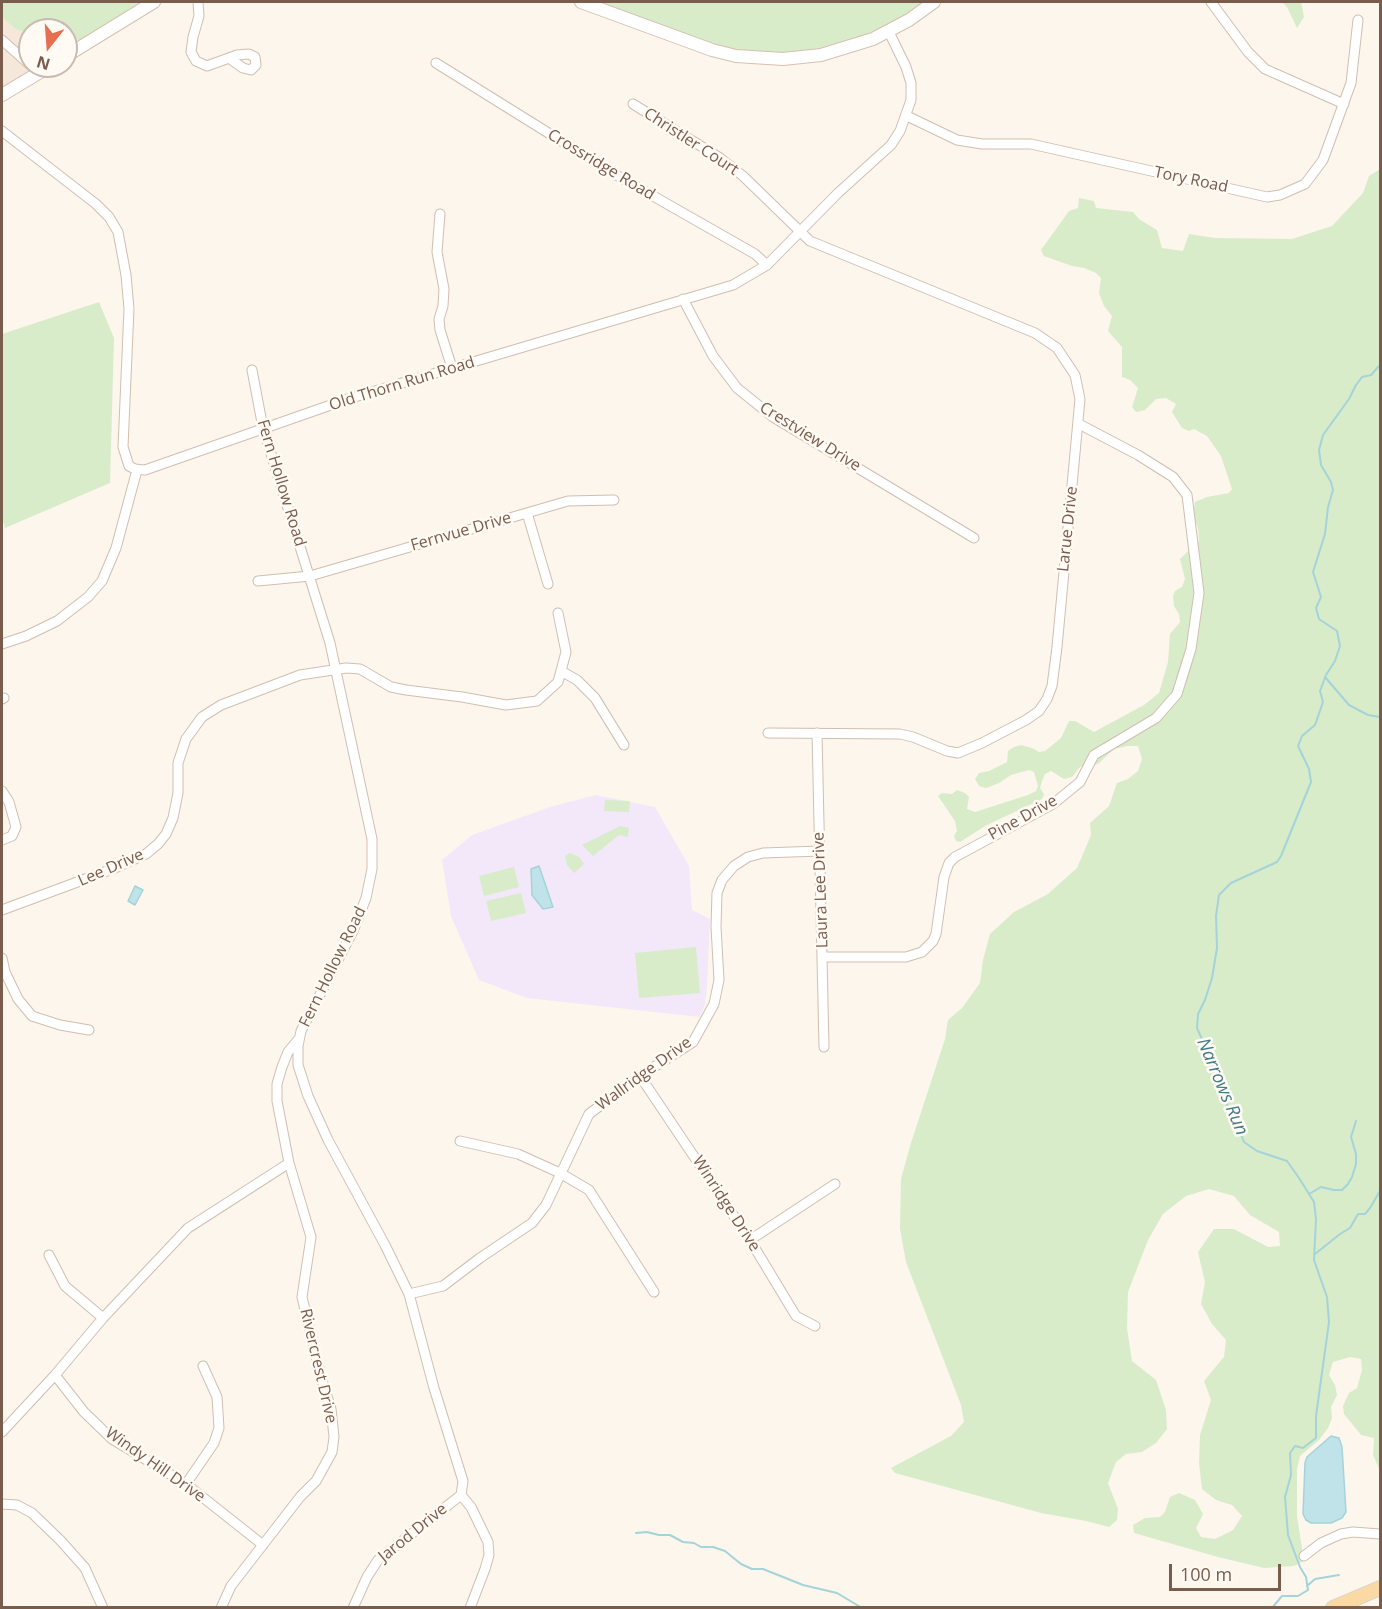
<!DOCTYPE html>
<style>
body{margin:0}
#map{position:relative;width:1382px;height:1609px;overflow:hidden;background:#fdf6ec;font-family:"Open Sans",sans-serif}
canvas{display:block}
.frame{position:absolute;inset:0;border:3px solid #7a5c4d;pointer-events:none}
.north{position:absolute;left:18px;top:18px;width:60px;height:60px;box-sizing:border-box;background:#fffaf3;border:2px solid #cabbb1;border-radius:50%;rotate:197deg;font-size:16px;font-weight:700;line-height:24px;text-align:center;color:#7a5c4d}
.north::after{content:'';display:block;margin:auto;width:21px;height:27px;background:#e76f51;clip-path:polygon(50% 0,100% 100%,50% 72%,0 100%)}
.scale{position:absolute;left:1169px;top:1564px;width:112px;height:27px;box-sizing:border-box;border:3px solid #7a5c4d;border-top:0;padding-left:8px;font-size:18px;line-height:21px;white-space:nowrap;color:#7a5c4d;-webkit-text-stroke:4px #fffaf3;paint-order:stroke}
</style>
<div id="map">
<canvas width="1382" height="1609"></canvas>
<div class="frame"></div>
<div class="north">N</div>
<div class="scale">100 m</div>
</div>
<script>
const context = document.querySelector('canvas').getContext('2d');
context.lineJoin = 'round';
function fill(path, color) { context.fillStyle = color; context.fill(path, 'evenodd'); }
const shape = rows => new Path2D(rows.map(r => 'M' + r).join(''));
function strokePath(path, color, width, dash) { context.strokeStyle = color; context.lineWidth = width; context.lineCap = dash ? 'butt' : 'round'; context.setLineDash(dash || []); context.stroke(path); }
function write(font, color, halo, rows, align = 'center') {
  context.font = font + ' "Open Sans",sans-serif'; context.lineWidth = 5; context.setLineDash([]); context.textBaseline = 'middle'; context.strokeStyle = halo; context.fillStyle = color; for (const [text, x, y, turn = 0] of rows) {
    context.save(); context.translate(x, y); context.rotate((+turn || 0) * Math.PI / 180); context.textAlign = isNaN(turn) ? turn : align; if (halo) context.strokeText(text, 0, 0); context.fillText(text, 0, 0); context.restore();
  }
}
const residential = shape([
 [2,17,15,29,30,34,30,66,50,66,2,95]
]);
const education = shape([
 [596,795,655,807,689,866,692,910,710,919,707,987,705,1004,700,1017,527,998,479,980,451,916,442,860,472,835,550,807]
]);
const green = shape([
 [2,2,154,2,88,42,66,37,66,30,30,30,30,34,15,29,2,17],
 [581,2,934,2,842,50,736,56],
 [1282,2,1301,2,1304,17,1297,28,1287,7],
 [1380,169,1380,1471,1373,1455,1374,1438,1361,1435,1344,1414,1343,1406,1349,1393,1357,1388,1362,1370,1361,1359,1350,1357,1333,1362,1329,1375,1335,1385,1337,1395,1331,1407,1332,1418,1328,1428,1319,1440,1300,1456,1297,1469,1297,1516,1304,1561,1294,1566,1264,1568,1218,1557,1134,1533,1133,1525,1145,1518,1160,1517,1165,1512,1170,1497,1179,1493,1195,1500,1203,1514,1196,1528,1201,1537,1215,1539,1233,1530,1242,1516,1232,1505,1216,1500,1202,1489,1199,1463,1200,1435,1211,1400,1204,1381,1224,1357,1226,1340,1212,1324,1201,1304,1205,1282,1198,1252,1214,1229,1234,1229,1268,1247,1280,1246,1279,1232,1250,1215,1234,1196,1209,1189,1186,1196,1163,1214,1148,1240,1128,1292,1127,1328,1132,1361,1156,1380,1166,1410,1167,1429,1156,1443,1142,1452,1126,1454,1116,1462,1108,1483,1118,1509,1117,1520,1109,1527,1086,1521,1041,1513,895,1473,891,1468,951,1436,964,1422,961,1405,906,1262,900,1229,901,1179,910,1146,945,1039,948,1020,962,1008,980,983,983,960,990,934,1014,912,1048,894,1077,868,1091,835,1090,823,1109,806,1117,783,1128,779,1138,771,1142,759,1138,746,1128,746,1114,749,1098,764,1080,767,1072,777,1064,779,1051,771,1045,774,1042,781,1040,788,1044,794,1042,799,985,826,960,842,956,841,954,836,957,831,955,821,938,796,942,793,952,794,957,790,965,793,969,797,967,809,975,812,1028,795,1036,791,1038,786,1034,772,1029,770,1011,775,999,783,986,788,979,786,975,779,979,773,989,771,1007,762,1008,751,1014,747,1021,745,1032,748,1039,752,1045,751,1061,738,1069,721,1075,721,1094,732,1144,705,1159,693,1168,662,1170,634,1180,622,1179,614,1174,606,1173,596,1175,591,1182,587,1185,579,1180,559,1199,541,1198,528,1193,515,1195,502,1207,497,1229,493,1232,489,1221,456,1207,436,1194,429,1189,431,1182,428,1172,412,1176,404,1166,398,1156,399,1145,410,1136,412,1132,407,1138,388,1130,380,1122,377,1122,347,1108,331,1112,316,1104,306,1099,293,1101,278,1096,273,1084,268,1072,266,1044,256,1041,250,1069,211,1078,208,1079,198,1094,201,1096,208,1133,212,1139,219,1157,230,1162,248,1183,251,1189,234,1215,238,1292,239,1332,226,1363,193,1369,176],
 [99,302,114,338,110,483,5,528,2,518,2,334],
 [605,800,630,801,629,812,604,811],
 [620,826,629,828,628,837,619,835,593,856,582,845],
 [570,853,579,857,584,864,574,873,567,865,565,856],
 [514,867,519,887,484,896,479,876],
 [521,893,526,913,491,921,486,901],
 [696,947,700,993,639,998,635,953]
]);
const water = shape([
 [539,866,553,907,543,909,532,895,531,869,539,866],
 [135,886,143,890,135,905,128,901,135,886],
 [1331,1436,1339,1438,1342,1447,1346,1512,1342,1518,1331,1523,1311,1523,1306,1520,1303,1514,1305,1463,1307,1457,1331,1436]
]);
const stream = shape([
 [1325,677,1349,705,1368,715,1380,717],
 [1309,1194,1321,1187,1334,1190,1342,1190,1348,1184,1352,1177,1356,1164,1356,1154,1351,1137,1356,1121],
 [1315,1254,1340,1234,1350,1228,1358,1214,1365,1214,1370,1208,1380,1191],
 [636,1533,647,1532,659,1535,670,1535,683,1542,694,1543,701,1547,713,1547,725,1551,741,1564,752,1569,763,1569,803,1585,837,1593,862,1608],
 [1307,1586,1315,1579,1339,1575],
 [1272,1608,1282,1596,1298,1596,1308,1590,1306,1577,1300,1567,1288,1535,1285,1497,1291,1475,1290,1453,1295,1446,1303,1448,1316,1438,1316,1416,1329,1322,1327,1297,1314,1260,1316,1219,1314,1202,1299,1178,1287,1161,1257,1151,1244,1142,1234,1117,1220,1091,1210,1057,1197,1028,1198,1014,1205,1000,1212,978,1217,948,1216,916,1219,895,1231,883,1277,862,1281,856,1311,782,1309,769,1298,746,1302,736,1315,725,1323,702,1320,691,1326,675,1335,661,1340,646,1337,631,1319,619,1316,608,1321,597,1313,572,1325,534,1328,507,1333,490,1331,482,1321,465,1319,450,1323,435,1349,399,1356,385,1362,377,1371,375,1380,365]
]);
const street = shape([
 [198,2,199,16,193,37,191,52,196,61,207,66,237,55,249,54,255,57,256,65,251,70,243,68,229,58],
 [1211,2,1248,52,1265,69,1344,104],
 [2,40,30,65],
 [436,63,611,172,755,254,767,265],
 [633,104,720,158,743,176,810,241,1035,333,1057,348,1075,375,1080,399,1057,647,1052,686,1047,699,1039,711,1026,720,982,743,958,753,947,751,913,737,900,734,768,733],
 [907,116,957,140,982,144,1031,144,1267,197,1280,195,1305,184,1323,160,1351,83,1358,20],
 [2,131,96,204,109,217,118,232,126,275,129,309,123,447,129,466,135,469,145,470,348,399,733,285,767,265,838,193,891,145,900,131,911,100,911,83,906,67,889,32],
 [440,214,437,252,444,289,443,306,439,319,440,330,452,368],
 [683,299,713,356,737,388,773,417,974,538],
 [252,370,263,428,330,643,372,839,372,869,366,898,353,931,301,1031,298,1046,298,1065,308,1096,328,1140,385,1245,409,1294,434,1388,463,1481,461,1495,471,1507,488,1542,489,1555,485,1569,470,1608],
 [527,513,548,584],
 [258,581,310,576,568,501,614,500],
 [2,644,26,636,57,621,88,597,102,581,116,548,137,470],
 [561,671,577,680,595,698,624,745],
 [2,699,4,698],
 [817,733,824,1047],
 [2,791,9,802,16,827,12,836,2,840],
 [2,910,115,868,146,854,158,844,166,834,173,818,178,793,178,763,186,739,202,717,221,705,300,675,346,668,360,669,391,687,406,690,462,697,506,705,537,701,558,682,566,652,558,613],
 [823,957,906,957,922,952,933,941,936,934,944,877,949,863,955,857,1053,804,1080,782,1094,755,1156,718,1177,694,1191,649,1199,593,1187,495,1173,477,1138,455,1079,424],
 [2,958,5,972,18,999,32,1016,60,1025,89,1030],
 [640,1076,750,1240,796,1316,815,1326],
 [460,1141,518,1154,560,1173,589,1190,654,1292],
 [750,1240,835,1184],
 [49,1255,65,1286,103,1318],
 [409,1294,443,1286,480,1258,532,1223,546,1205,589,1114,640,1076,693,1042,714,1004,719,980,716,927,717,893,722,880,734,866,748,857,763,853,820,851],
 [55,1375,84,1412,112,1439,186,1484,263,1545],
 [2,1432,55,1375,103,1318,188,1228,289,1163],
 [186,1484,214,1443,219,1428,217,1397,203,1366],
 [2,1504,17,1505,32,1513,61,1541,85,1568,103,1608],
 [1304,1556,1321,1543,1341,1534,1353,1532,1380,1534],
 [221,1608,231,1586,300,1497,316,1481,332,1452,334,1437,331,1409,321,1377,302,1297,311,1237,289,1163,277,1101,277,1084,282,1067,288,1052,298,1040],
 [353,1608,367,1577,378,1560,461,1495]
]);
const secondary = shape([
 [581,2,712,50,736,56,783,59,821,55,873,39,909,20,934,2],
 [66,56,154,2],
 [2,95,50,66]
]);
const primary = shape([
 [1333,1608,1380,1588]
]);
const streetNames = [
 ["Christler Court",691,142,33],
 ["Crossridge Road",601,165,31],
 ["Tory Road",1191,180,12],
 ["Old Thorn Run Road",402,384,-17],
 ["Crestview Drive",810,437,32],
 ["Fern Hollow Road",281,483,73],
 ["Larue Drive",1068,529,-84],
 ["Fernvue Drive",461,532,-16],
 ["Pine Drive",1023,818,-29],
 ["Lee Drive",111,868,-24],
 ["Laura Lee Drive",821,890,-92],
 ["Fern Hollow Road",333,967,-64],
 ["Wallridge Drive",644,1074,-36],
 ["Winridge Drive",726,1204,57],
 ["Rivercrest Drive",318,1366,77],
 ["Windy Hill Drive",155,1465,35],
 ["Jarod Drive",413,1533,-39]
];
const waterNames = [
 ["Narrows Run",1222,1087,67]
];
fill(residential, '#f5e8da');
fill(education, '#f3e8fa');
fill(green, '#d8ecc9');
fill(water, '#bfe3e8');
strokePath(water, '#a5d3da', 1.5);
strokePath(stream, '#a5d3da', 2);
strokePath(street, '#d1beb0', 11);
strokePath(secondary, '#d6c0b0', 14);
strokePath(primary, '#dad1cd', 16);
strokePath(street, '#fff', 9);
strokePath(secondary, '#fff', 12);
strokePath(primary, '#fbd9a5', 14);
write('16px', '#7a5c4d', '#fffaf3', streetNames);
write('italic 18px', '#437c86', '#fffaf3', waterNames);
</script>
